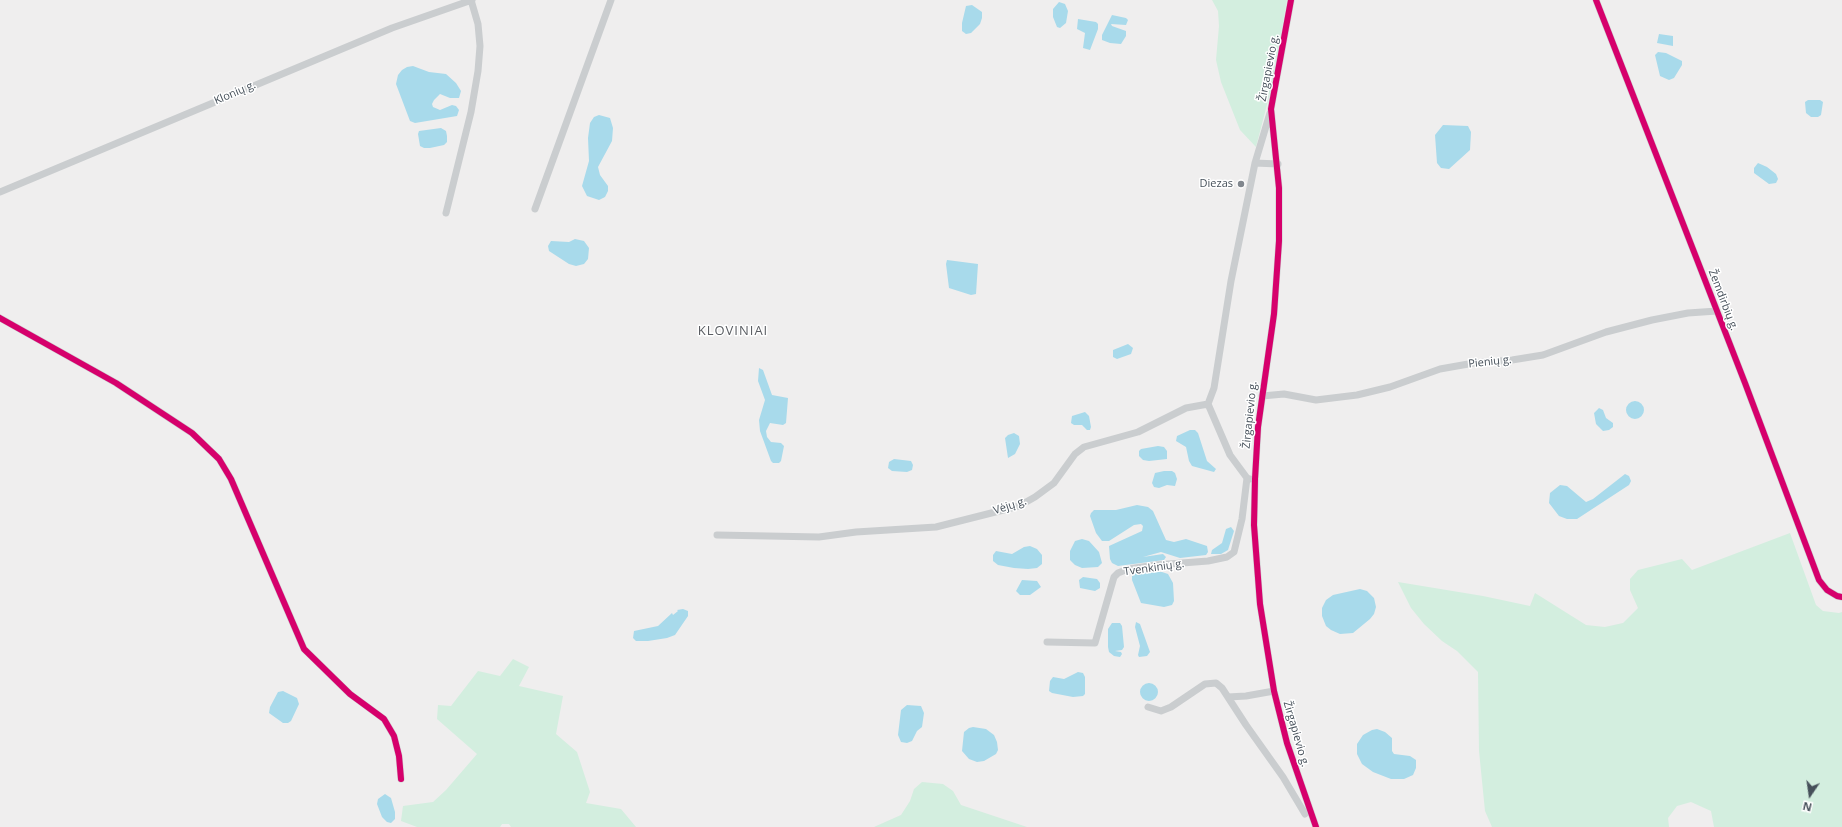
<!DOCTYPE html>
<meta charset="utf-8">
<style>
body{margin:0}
#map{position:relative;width:1842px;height:827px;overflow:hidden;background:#efeeee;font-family:"Open Sans",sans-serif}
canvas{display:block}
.north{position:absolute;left:1790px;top:775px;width:40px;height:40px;-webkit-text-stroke:3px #fff;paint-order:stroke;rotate:193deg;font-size:11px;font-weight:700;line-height:16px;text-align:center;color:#46505a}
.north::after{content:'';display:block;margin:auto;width:14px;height:18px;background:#46505a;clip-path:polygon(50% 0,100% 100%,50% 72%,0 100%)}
</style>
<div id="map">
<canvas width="1842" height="827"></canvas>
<div class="north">N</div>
</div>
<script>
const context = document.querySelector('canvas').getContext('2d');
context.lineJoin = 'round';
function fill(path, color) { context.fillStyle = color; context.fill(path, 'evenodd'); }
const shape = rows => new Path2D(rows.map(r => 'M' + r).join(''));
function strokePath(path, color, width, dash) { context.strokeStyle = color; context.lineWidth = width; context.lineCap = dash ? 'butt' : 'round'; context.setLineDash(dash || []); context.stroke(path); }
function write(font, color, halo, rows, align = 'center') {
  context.font = font + ' "Open Sans",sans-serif'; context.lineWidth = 3; context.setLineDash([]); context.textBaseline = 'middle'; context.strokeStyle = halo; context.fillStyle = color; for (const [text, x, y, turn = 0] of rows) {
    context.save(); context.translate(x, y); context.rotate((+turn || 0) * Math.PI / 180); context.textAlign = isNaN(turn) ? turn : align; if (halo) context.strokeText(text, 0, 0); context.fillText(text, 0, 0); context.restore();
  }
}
const green = shape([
 [1212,0,1287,0,1271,89,1256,147,1240,130,1221,82,1216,60,1219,26,1218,11],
 [1790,533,1816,605,1823,611,1839,613,1842,612,1842,827,1714,827,1711,811,1691,802,1677,806,1668,818,1669,827,1492,827,1485,811,1479,751,1478,672,1457,651,1442,641,1424,624,1411,608,1398,582,1483,596,1530,606,1535,593,1586,625,1605,627,1623,623,1638,608,1630,590,1630,579,1638,570,1682,559,1692,570],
 [513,659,529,667,519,686,563,696,556,734,577,752,590,792,586,803,621,809,636,827,511,827,509,824,502,824,500,827,417,827,401,821,403,806,433,802,446,790,477,754,437,719,438,705,451,706,478,671,500,676],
 [922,782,943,784,953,791,961,805,1027,827,874,827,901,815,910,801,914,789]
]);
const water = shape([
 [1059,2,1065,4,1068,11,1066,23,1060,28,1057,27,1053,17,1053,9],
 [972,5,982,12,982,18,980,24,971,33,966,34,962,31,962,23,966,6],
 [1112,15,1126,18,1128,20,1126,25,1111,24,1112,26,1126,31,1126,36,1121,44,1110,43,1102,40,1102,35],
 [1078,19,1096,22,1098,24,1098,29,1090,50,1083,48,1085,33,1077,29],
 [1659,34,1673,36,1673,46,1657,43],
 [1658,52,1666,53,1682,61,1682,65,1674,78,1669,80,1660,76,1655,55],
 [413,66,429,72,446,74,456,83,461,91,459,98,450,98,440,94,434,100,432,104,433,107,440,110,452,105,456,106,459,110,457,116,415,123,410,121,396,84,398,75,402,70,407,67],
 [1808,100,1820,100,1823,102,1821,115,1818,117,1811,117,1806,113,1805,102],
 [599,115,610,118,613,128,612,141,598,167,600,175,608,186,608,191,605,197,599,200,587,196,582,186,589,161,588,138,590,123,594,117],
 [1443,125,1468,126,1471,132,1470,150,1449,169,1441,168,1437,163,1435,135],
 [441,128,446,131,447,136,447,142,444,145,430,148,424,148,420,146,418,134,419,131],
 [1758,163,1767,167,1776,174,1778,179,1776,183,1769,184,1754,173,1754,168],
 [575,239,584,241,589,248,588,259,584,264,576,266,569,264,549,251,548,246,551,241,569,242],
 [947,260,978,264,976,294,971,295,949,288,946,264],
 [1128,344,1133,348,1131,354,1117,359,1113,357,1113,350],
 [759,368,763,370,772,395,788,398,786,423,783,425,770,423,766,431,767,437,771,442,781,443,784,446,781,461,779,463,773,463,771,461,760,431,759,420,765,400,758,381],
 '1626 410a9 9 0 1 1 18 0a9 9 0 1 1-18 0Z',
 [1599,408,1603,410,1606,418,1613,423,1613,427,1609,430,1603,431,1596,424,1594,413],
 [1085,412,1089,416,1091,427,1090,430,1087,430,1082,425,1074,425,1071,423,1072,416],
 [1190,430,1195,430,1198,433,1207,461,1216,469,1214,472,1192,466,1189,461,1186,447,1176,441,1177,436],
 [1014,433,1019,436,1020,444,1015,454,1008,458,1005,438,1008,435],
 [1158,446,1164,447,1167,451,1167,459,1149,461,1143,460,1139,456,1139,451,1141,449],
 [894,459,911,461,913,465,912,470,907,472,892,471,888,468,889,462],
 [1172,471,1175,473,1177,479,1175,486,1167,485,1159,488,1154,487,1152,483,1155,473,1164,471],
 [1625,474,1629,476,1631,481,1629,485,1577,519,1567,519,1559,516,1549,503,1550,493,1560,485,1567,486,1586,502,1593,499],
 [1137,505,1148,507,1153,511,1166,540,1174,542,1186,539,1207,546,1208,552,1206,555,1180,558,1161,552,1143,557,1163,554,1166,557,1164,560,1118,566,1112,563,1110,559,1109,546,1142,531,1143,526,1141,524,1134,525,1109,541,1102,541,1096,533,1090,516,1091,513,1094,510,1116,510],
 [1231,527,1234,531,1228,550,1221,554,1211,554,1212,550,1222,543,1226,529],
 [1082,539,1089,541,1099,552,1102,563,1098,567,1082,568,1075,565,1070,560,1070,551,1075,541],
 [1030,546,1037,549,1042,555,1042,564,1037,568,1028,569,1014,568,998,565,993,561,993,555,996,551,1012,554,1024,547],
 [1137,572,1162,572,1168,574,1173,583,1174,601,1172,605,1164,607,1141,603,1132,580,1132,576],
 [1083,577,1097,579,1100,583,1100,588,1095,591,1080,588,1079,580],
 [1022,580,1037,581,1041,587,1030,595,1020,595,1016,591],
 [1360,589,1367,591,1374,598,1376,607,1374,614,1370,619,1353,633,1340,634,1331,630,1326,626,1322,616,1322,608,1326,600,1333,595],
 [683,609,688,611,688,616,675,635,667,638,648,641,636,641,633,638,634,631,658,626,672,613,673,615,678,611,677,610],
 [1136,622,1140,624,1150,652,1147,656,1139,657,1138,655,1140,646,1135,627],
 [1112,623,1120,623,1122,626,1124,647,1122,650,1115,651,1121,652,1122,654,1120,657,1114,656,1109,652,1108,647,1108,629],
 [1078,672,1083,673,1085,677,1085,694,1083,696,1073,697,1052,693,1049,691,1050,681,1053,677,1064,679],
 '1140 692a9 9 0 1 1 18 0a9 9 0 1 1-18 0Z',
 [283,691,297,698,299,704,291,721,288,723,283,723,269,713,270,707,278,692],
 [907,705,921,706,924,713,922,727,917,731,912,741,907,743,901,742,898,735,901,710],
 [973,727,986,729,994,735,997,742,998,750,996,754,984,761,977,762,969,759,962,751,964,732,969,728],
 [1377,729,1385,732,1392,738,1392,751,1394,754,1410,756,1416,760,1416,768,1413,775,1404,779,1391,779,1373,772,1362,764,1357,754,1357,744,1363,735,1372,730],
 [385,794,391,798,395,812,395,819,391,823,387,822,382,817,377,804,378,799]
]);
const minor = shape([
 [1291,0,1271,109,1279,188,1279,241,1274,314,1258,427,1255,479,1254,525,1260,604,1274,691,1287,743,1316,827],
 [1596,0,1745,383,1819,580,1827,590,1837,596,1842,597],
 [1255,163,1278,164],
 [0,192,392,28,472,0],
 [535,209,611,0],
 [446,213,471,112,478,71,480,46,478,24,471,0],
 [0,318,116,383,192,433,219,459,231,479,304,649,350,694,384,719,394,736,399,756,401,779],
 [1262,396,1284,394,1316,400,1357,395,1390,387,1440,369,1474,363,1512,360,1543,355,1606,332,1652,320,1688,313,1717,311],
 [1208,404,1214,388,1231,281,1255,163,1270,113],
 [1208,404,1230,455,1247,478,1250,479],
 [717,535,819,537,856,532,936,527,1019,506,1035,497,1054,483,1075,454,1084,447,1138,432,1186,408,1208,404],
 [1047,642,1095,643,1114,577,1118,573,1128,569,1156,565,1208,561,1227,557,1234,552,1242,519,1247,478],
 [1228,697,1246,696,1274,691],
 [1148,707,1161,711,1171,707,1205,684,1216,683,1222,688,1246,725,1283,777,1305,814]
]);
const cycleway = shape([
 [1291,0,1271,109,1279,188,1279,241,1274,314,1258,427,1255,479,1254,525,1260,604,1274,691,1287,743,1316,827],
 [1596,0,1745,383,1819,580,1827,590,1837,596,1842,597],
 [0,318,116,383,192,433,219,459,231,479,304,649,350,694,384,719,394,736,399,756,401,779]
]);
const markers = [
 [1241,184,4,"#81878e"]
];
const streetNames = [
 ["Žirgapievio g.",1269,68,-79],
 ["Klonių g.",235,93,-23],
 ["Žemdirbių g.",1723,300,69],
 ["Pienių g.",1490,362,-6],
 ["Žirgapievio g.",1250,415,-84],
 ["Vėjų g.",1010,506,-18],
 ["Tvenkinių g.",1154,568,-8],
 ["Žirgapievio g.",1296,734,74]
];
const poiNames = [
 ["Diezas",1233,184]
];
const quarterNames = [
 ["KLOVINIAI",733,331]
];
fill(green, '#d3eedf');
fill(water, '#a8daeb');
strokePath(minor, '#cacdcf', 7);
strokePath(cycleway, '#d6006c', 6);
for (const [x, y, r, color] of markers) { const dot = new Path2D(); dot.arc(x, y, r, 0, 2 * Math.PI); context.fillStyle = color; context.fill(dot); strokePath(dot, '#fff', 1.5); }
write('11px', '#46505a', '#fff', streetNames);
write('11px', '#46505a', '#fff', poiNames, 'right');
context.letterSpacing = '1px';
write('13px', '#5a5d62', '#fff', quarterNames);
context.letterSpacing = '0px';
</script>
